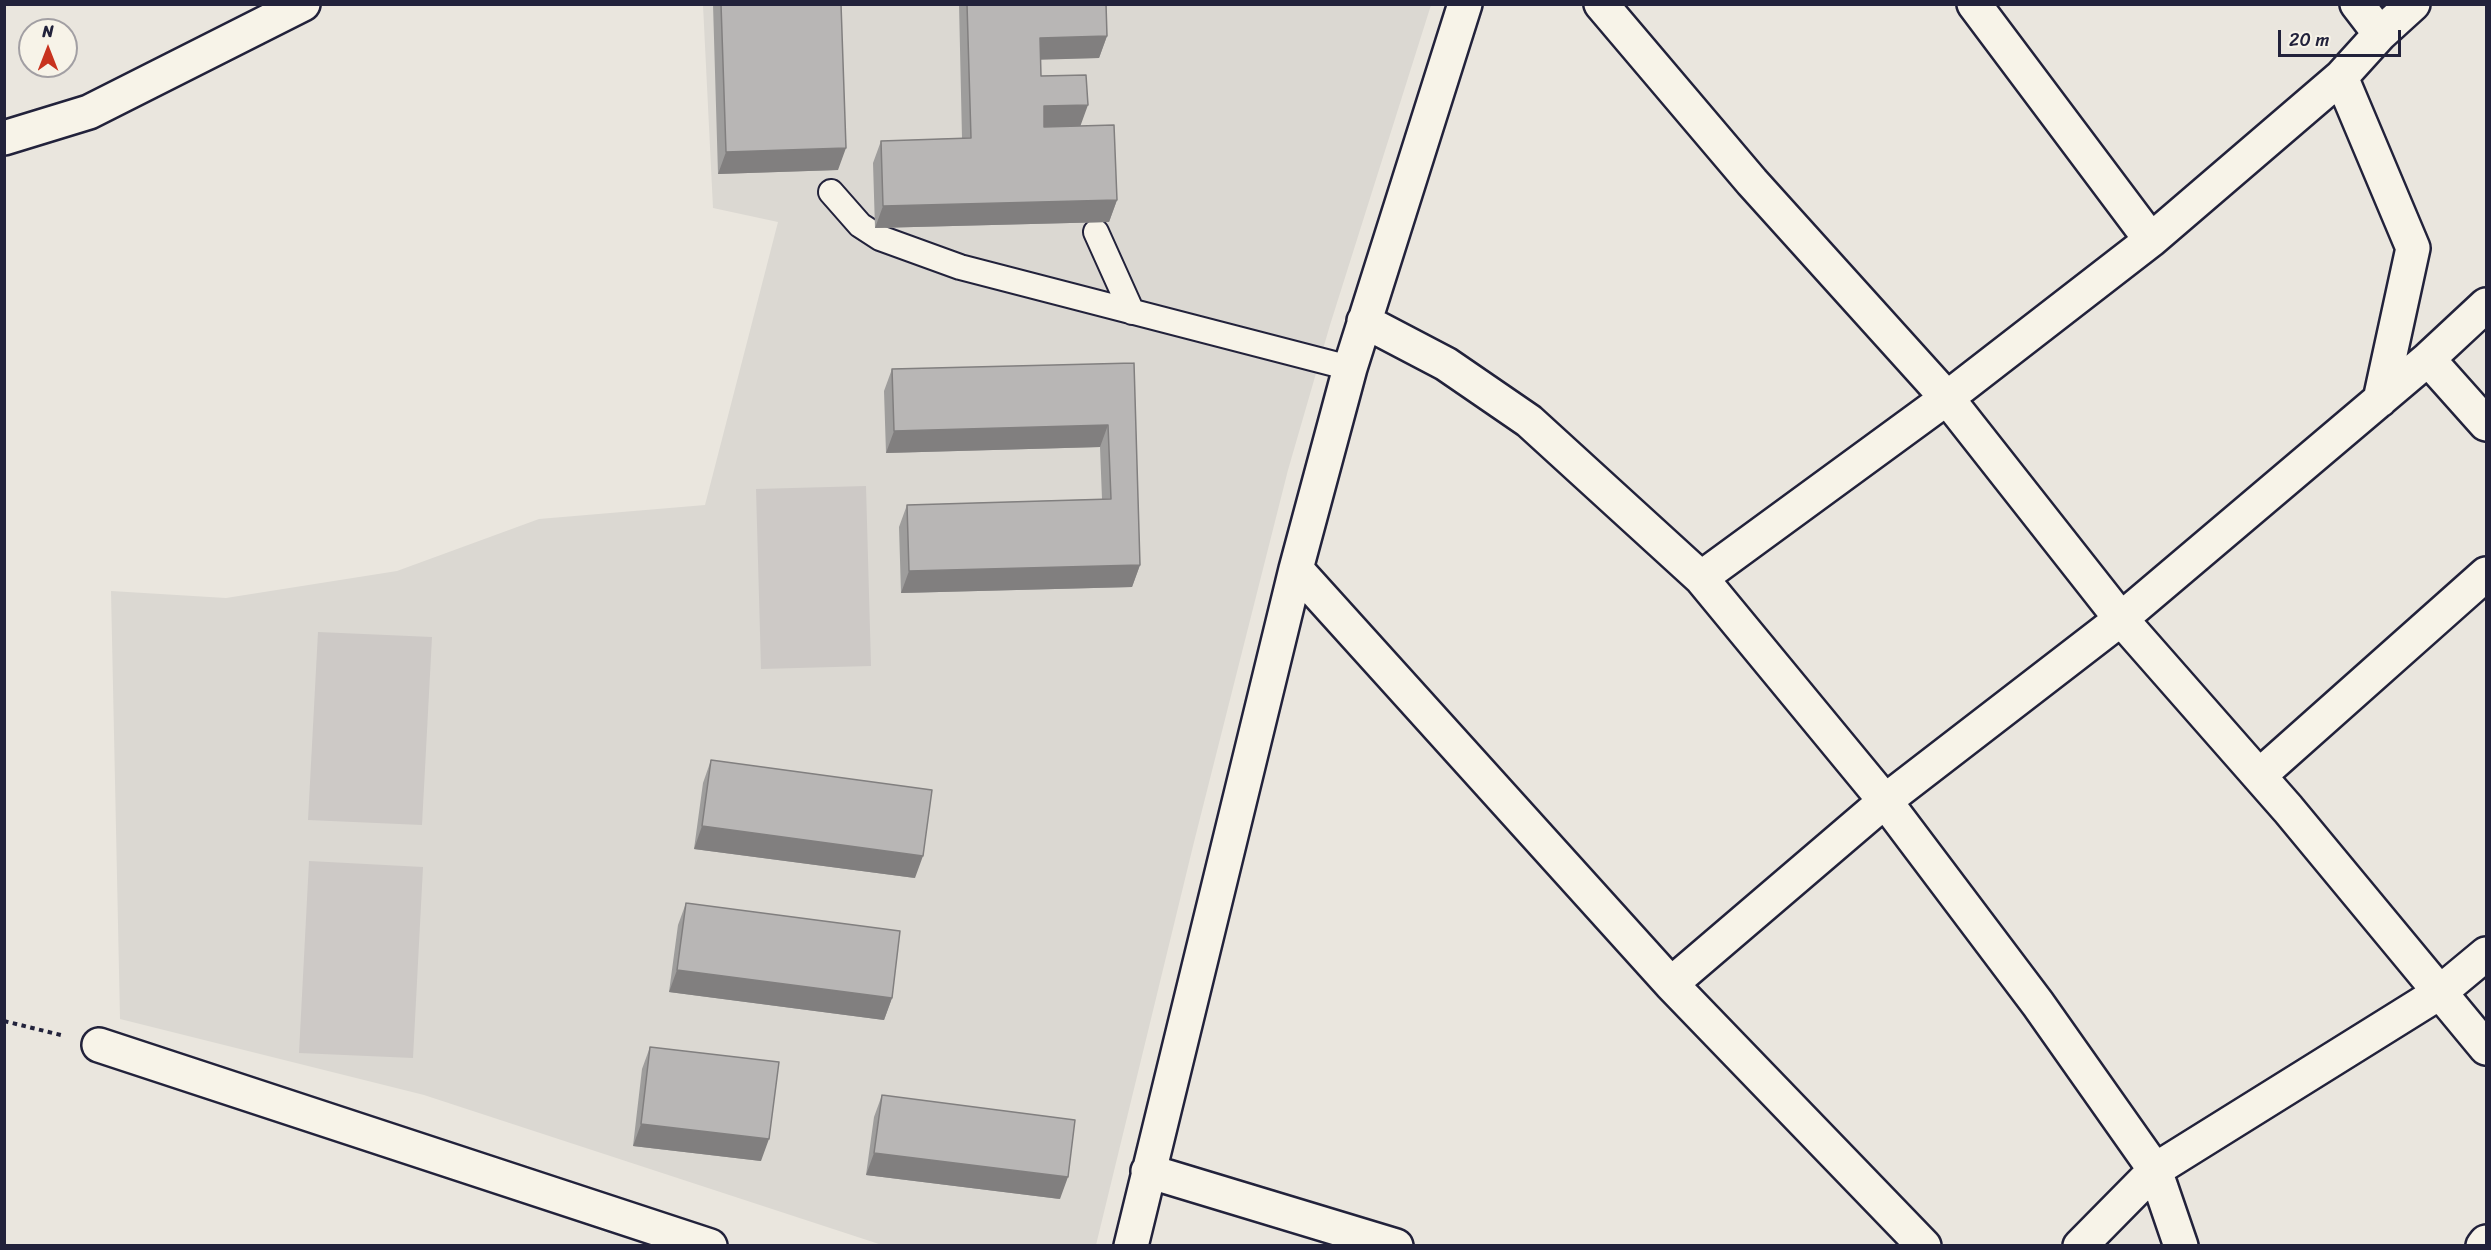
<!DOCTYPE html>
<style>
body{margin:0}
#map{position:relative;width:2491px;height:1250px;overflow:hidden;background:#eae6de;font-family:Sriracha,sans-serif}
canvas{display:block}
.frame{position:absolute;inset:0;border:6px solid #22223b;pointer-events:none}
.north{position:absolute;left:18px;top:18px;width:60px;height:60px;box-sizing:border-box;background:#f7f3e8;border:2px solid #a29fa3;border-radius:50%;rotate:0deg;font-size:16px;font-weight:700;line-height:24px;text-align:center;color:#22223b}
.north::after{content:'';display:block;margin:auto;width:21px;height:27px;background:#c8321e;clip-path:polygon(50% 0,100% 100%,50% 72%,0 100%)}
.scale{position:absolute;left:2278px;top:30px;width:123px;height:27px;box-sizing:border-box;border:3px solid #22223b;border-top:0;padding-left:8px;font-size:18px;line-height:21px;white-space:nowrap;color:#22223b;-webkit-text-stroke:4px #f7f3e8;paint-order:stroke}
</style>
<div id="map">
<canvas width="2491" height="1250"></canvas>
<div class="frame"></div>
<div class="north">N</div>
<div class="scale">20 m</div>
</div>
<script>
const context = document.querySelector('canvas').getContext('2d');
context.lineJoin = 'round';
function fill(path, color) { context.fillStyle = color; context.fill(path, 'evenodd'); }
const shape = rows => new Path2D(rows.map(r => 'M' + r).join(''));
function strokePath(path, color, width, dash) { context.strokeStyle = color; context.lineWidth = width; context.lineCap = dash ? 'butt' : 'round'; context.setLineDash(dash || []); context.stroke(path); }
const built = shape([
 [703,5,1431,5,1330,325,1288,470,1194,842,1096,1245,882,1245,424,1095,120,1019,111,591,226,598,397,571,539,519,705,505,778,222,713,208]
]);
const green = shape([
 [866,486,871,666,761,669,756,489],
 [318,632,432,637,422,825,308,820],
 [309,861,423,867,413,1058,299,1053]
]);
const path = shape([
 [4,1021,65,1036]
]);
const service = shape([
 [831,192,860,225,880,238,960,267,1350,368],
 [1096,232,1132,312]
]);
const minor = shape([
 [1601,4,1752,182,1947,398,2121,619,2288,809,2486,1048],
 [1974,4,2151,240],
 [2357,4,2380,34],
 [2341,77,2413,248,2380,400],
 [4,138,89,112,303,4],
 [1364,321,1446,364,1529,421,1701,578,1885,801,2038,1004,2155,1170,2181,1246],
 [2428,359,2486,424],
 [1296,569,1671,984,1924,1246],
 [1701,578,1947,398,2151,240,2341,77,2380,34,2413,4],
 [2259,776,2486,574],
 [1671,984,1885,801,2121,619,2428,359,2486,305],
 [99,1045,710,1246],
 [1148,1171,1396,1246],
 [1131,1246,1296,569,1350,368,1465,4],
 [2080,1246,2155,1170,2439,993,2486,954],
 [2483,1246,2486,1242]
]);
const wall = shape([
 [713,4,841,4,838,170,718,174],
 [959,4,1106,4,1107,36,1099,58,1041,59,1041,76,1080,126,1117,200,1109,222,875,228,873,163,881,141,962,138],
 [1134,363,1140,565,1132,587,901,593,899,527,907,505,1102,499,1100,447,886,453,884,391,892,369],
 [711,760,915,878,694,849,703,783],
 [686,903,892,998,884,1020,669,992,678,925],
 [650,1047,761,1161,633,1146,642,1069],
 [882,1095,1060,1199,866,1175,874,1117]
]);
const shadedWall = shape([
 [1107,36,1099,58,1032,60,1040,38],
 [1088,105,1080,127,1036,128,1044,106],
 [846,148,838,170,718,174,726,152],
 [1117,200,1109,222,875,228,883,206],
 [1108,425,1100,447,886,453,894,431],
 [1140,565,1132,587,901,593,909,571],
 [702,826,923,856,915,878,694,849],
 [677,970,892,998,884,1020,669,992],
 [641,1124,769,1139,761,1161,633,1146],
 [874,1153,1068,1177,1060,1199,866,1175]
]);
const building = shape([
 [721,4,841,4,846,148,726,152,721,4],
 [967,4,1106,4,1107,36,1040,38,1041,76,1086,75,1088,105,1044,106,1044,127,1114,125,1117,200,883,206,881,141,971,138,967,4],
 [1134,363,1140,565,909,571,907,505,1111,499,1108,425,894,431,892,369,1134,363],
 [711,760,932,790,923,856,702,826,711,760],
 [686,903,900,931,892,998,677,970,686,903],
 [650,1047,779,1062,769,1139,641,1124,650,1047],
 [882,1095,1075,1120,1068,1177,874,1153,882,1095]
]);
fill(built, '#dbd8d2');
fill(green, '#cdc9c6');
strokePath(service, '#22223b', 28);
strokePath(minor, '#22223b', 38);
strokePath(path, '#22223b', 4, [4.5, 4.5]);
strokePath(service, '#f7f3e8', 24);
strokePath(minor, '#f7f3e8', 33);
fill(wall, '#9e9d9c');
fill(shadedWall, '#817f7f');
fill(building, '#b8b6b5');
strokePath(building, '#817f7f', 1.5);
</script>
